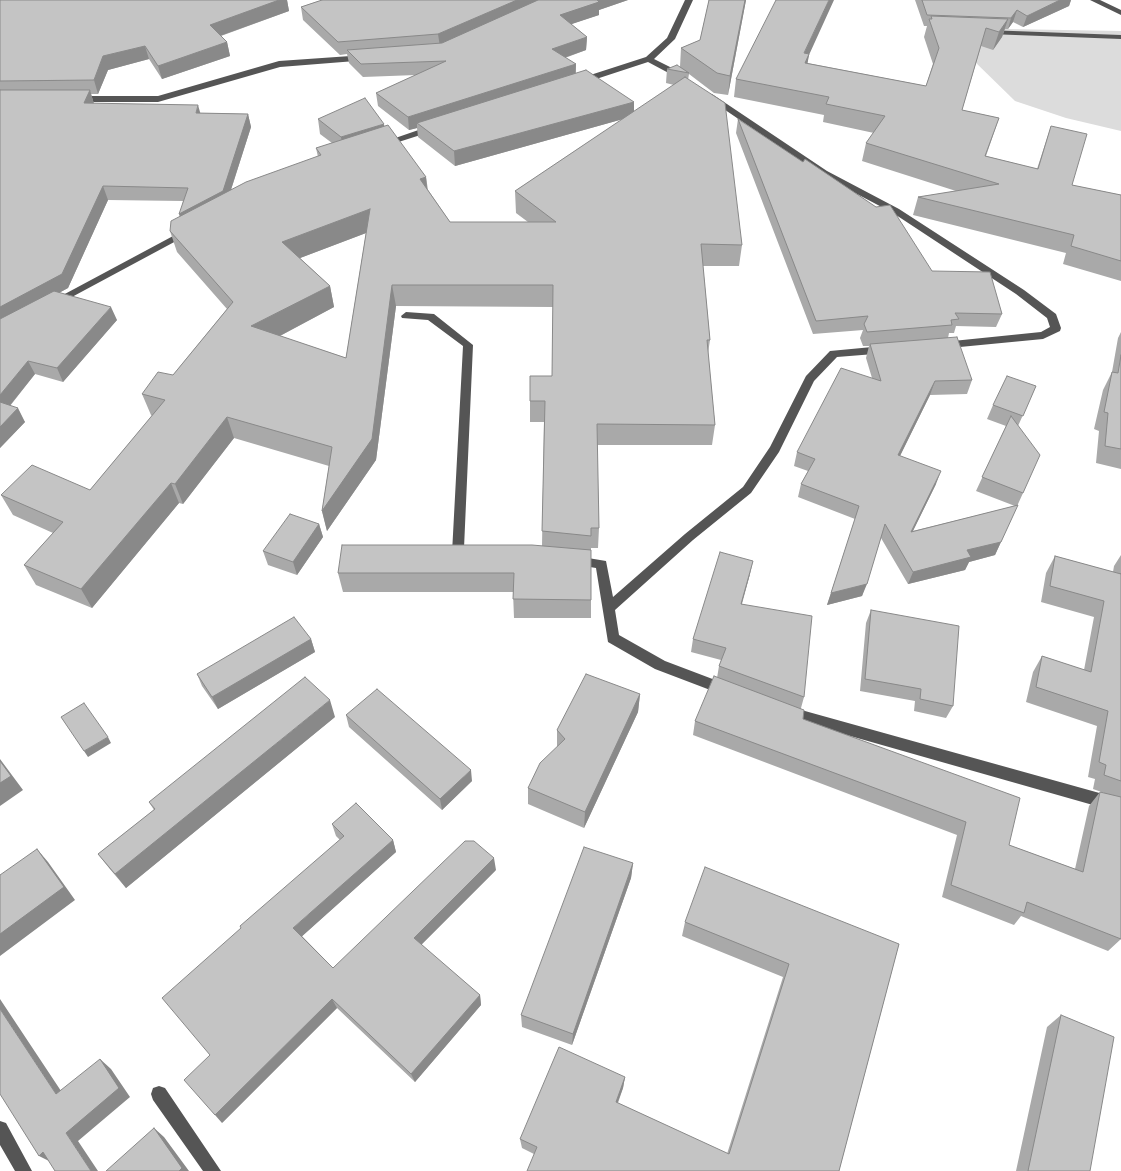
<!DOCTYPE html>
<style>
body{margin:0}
canvas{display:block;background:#fff}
</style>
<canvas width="1121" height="1171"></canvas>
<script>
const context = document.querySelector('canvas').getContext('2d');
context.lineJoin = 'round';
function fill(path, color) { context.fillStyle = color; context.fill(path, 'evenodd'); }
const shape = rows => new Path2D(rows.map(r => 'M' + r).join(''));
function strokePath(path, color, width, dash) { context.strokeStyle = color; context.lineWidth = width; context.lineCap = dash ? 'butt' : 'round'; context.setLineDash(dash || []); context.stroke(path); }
const green = shape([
 [949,28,1121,31,1121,131,1066,118,1015,101,972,59]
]);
const minor = shape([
 [685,0,693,0,675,39,654,59,684,74,684,78,678,78,648,62,584,83,578,83,578,79,646,57,667,38,685,0],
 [1090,0,1100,0,1121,10,1121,15,1090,0],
 [986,30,1121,35,1121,39,989,34,986,34,986,30],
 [365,55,368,56,368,60,280,67,158,102,77,102,73,99,77,96,158,96,279,61,365,55],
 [712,94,827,171,899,209,1024,290,1056,314,1061,328,1060,331,1043,339,939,349,938,346,943,342,1041,332,1050,327,1047,318,1016,294,893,213,821,175,709,99,708,97,712,94],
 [433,125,436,126,436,130,383,147,378,144,433,125],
 [188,228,191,229,191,233,57,305,53,306,48,303,188,228],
 [406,312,434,314,473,345,464,548,470,550,472,553,470,556,466,558,454,556,452,553,463,346,428,320,402,318,401,316,406,312],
 [883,346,888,350,887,353,837,357,814,381,779,452,751,493,693,540,615,610,619,635,665,661,731,686,733,690,731,694,726,696,655,669,608,642,596,568,572,564,570,561,572,558,576,556,606,561,613,597,685,534,743,487,770,447,806,376,830,351,883,346],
 [787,706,1121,799,1121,813,787,718,782,716,780,712,782,708,787,706],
 [159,1086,165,1088,221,1171,203,1171,153,1100,151,1094,153,1088,159,1086],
 [0,1121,6,1123,32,1171,15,1171,0,1145,0,1121]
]);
const wall = shape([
 [0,0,287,0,289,11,221,36,227,42,230,56,162,79,149,59,108,70,98,94,91,94,94,104,200,113,248,114,251,127,231,190,318,157,316,148,332,143,320,134,318,119,384,126,426,177,428,190,450,222,528,222,516,213,515,191,623,119,455,166,418,137,417,128,409,130,378,106,376,93,416,75,363,77,349,63,347,54,340,55,303,20,301,7,322,0,628,0,599,10,599,15,571,24,587,37,586,50,565,58,576,64,576,73,634,102,634,112,674,85,666,83,667,69,680,67,681,48,700,40,709,0,746,0,728,95,714,93,689,74,688,80,742,245,739,266,703,266,710,340,708,353,715,425,712,445,597,445,599,528,598,548,591,548,591,618,514,618,513,592,343,592,338,573,542,546,544,422,530,422,530,401,552,376,553,307,396,306,376,460,327,531,322,511,329,466,234,438,183,504,179,503,92,608,36,585,24,565,53,533,13,515,1,495,90,490,152,416,151,415,142,394,173,375,227,309,177,252,170,231,180,217,183,201,108,200,68,288,59,293,117,320,63,382,35,374,10,406,25,422,0,448],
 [366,233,346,358,280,336,334,307,330,286,300,258],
 [915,0,1071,0,1069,6,1023,27,1013,22,1008,29,1005,29,1002,37,993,50,981,46,962,110,999,118,986,156,1037,169,1051,126,1072,185,1121,195,1121,281,1063,264,1066,253,913,215,918,197,956,191,862,161,866,143,874,133,823,122,824,115,734,97,736,79,809,55,807,63,926,86,933,64,924,37,927,26,924,26],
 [738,119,932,271,1002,314,996,327,956,326,954,333,949,333,948,338,972,380,967,394,930,395,900,456,936,484,913,531,1015,506,976,491,1006,426,987,419,993,405,1036,386,1018,426,1023,493,995,555,969,562,965,570,908,584,881,538,862,596,827,605,855,519,798,497,801,484,808,471,794,466,797,452,872,378,866,358,869,346,863,346,860,338,863,330,813,334,736,133],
 [1121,332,1121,469,1096,463,1099,431,1094,429,1103,390,1112,372,1118,338],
 [319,524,323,537,297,575,268,565,263,551],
 [1121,555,1121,939,1108,951,1021,916,1014,925,942,897,957,835,693,735,695,721,717,678,719,666,721,660,691,652,693,639,750,574,742,604,804,697,801,708,803,719,1009,845,1075,869,1089,806,1100,792,1107,794,1093,789,1095,779,1088,777,1097,726,1026,702,1033,672,1042,656,1084,670,1094,617,1041,602,1046,573,1055,556,1113,572,1114,566],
 [871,610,953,706,946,718,914,711,915,701,860,691,866,623],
 [311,639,315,652,218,709,202,686,197,674],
 [640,694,638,712,584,828,528,804,528,788,557,747,557,730],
 [346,715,472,781,442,810,349,727],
 [335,717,126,888,109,868,98,854,154,810,149,802],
 [332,824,393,840,396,852,302,936,333,968,496,870,421,945,480,995,481,1005,415,1082,337,1008,222,1123,340,840,336,836],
 [633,863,631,878,572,1045,522,1027,521,1015],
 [685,922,899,944,839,1171,534,1154,522,1148,520,1139,625,1077,623,1088,618,1103,727,1154,783,977,682,936],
 [1061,1015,1090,1171,1016,1171,1047,1027]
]);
const shadedWall = shape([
 [279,0,287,0,289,11,214,38,210,25],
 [517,0,546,0,440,47,438,34],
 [595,0,628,0,599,10,599,15,560,28,560,15],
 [745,0,746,0,728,95,730,76],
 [829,0,834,0,809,55,806,72,804,53],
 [1060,0,1071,0,1069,6,1023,27,1027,16],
 [1017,10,1013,22,1008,29,1011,18],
 [1008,19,1002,37,993,50,999,32],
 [587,37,586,50,552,62,552,49],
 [227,42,230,56,162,79,158,66],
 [145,46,149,59,108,70,98,94,94,80,103,56],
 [576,64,575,78,417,123,417,128,409,130,408,117],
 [90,90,94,104,84,103],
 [634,102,634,116,455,166,454,151],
 [198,105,202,119,196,113],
 [248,114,251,127,226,205,183,228,179,214],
 [384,124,386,138,343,152,341,137],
 [426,177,428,198,420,179],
 [103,186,108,200,68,288,0,324,0,307],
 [370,209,374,230,287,263,282,242],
 [392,285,396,306,376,460,327,531,322,511],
 [330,286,334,307,257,348,251,326],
 [111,307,117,320,63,382,57,368],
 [28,361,35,374,3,414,0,409,0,395],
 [935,381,930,395,894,468,898,455],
 [18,408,25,422,0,448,0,427],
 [227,417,234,438,183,504,175,484],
 [941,471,936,484,906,545,911,532],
 [171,483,179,503,92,608,81,589],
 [319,524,323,537,297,575,293,562],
 [1001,542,995,555,969,562,965,570,908,584,913,572,967,550],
 [753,561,750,574,738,616,741,604],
 [867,584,862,596,827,605,831,593],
 [311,639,315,652,218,709,212,697],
 [640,694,638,712,584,828,585,812],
 [330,700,335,717,126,888,115,874],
 [108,737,111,743,88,757,84,751],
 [0,759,23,790,0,806],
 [471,770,472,781,442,810,440,799],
 [393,840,396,852,299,939,293,928],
 [37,849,48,862,75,900,0,956,0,934],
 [494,858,496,870,417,949,414,938],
 [633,863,631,878,572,1045,573,1034],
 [480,995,481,1005,415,1082,411,1074],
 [0,999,69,1103,56,1094,0,1009],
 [332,999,337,1008,222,1123,215,1115],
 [100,1059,111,1069,130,1097,78,1141,98,1171,91,1171,66,1133],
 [625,1077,623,1088,614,1112,616,1102],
 [154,1128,164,1137,189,1171,179,1171],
 [43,1152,53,1163,39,1156]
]);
const building = shape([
 [0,0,279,0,210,25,227,42,158,66,145,46,103,56,94,80,0,81,0,0],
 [322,0,517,0,438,34,338,42,301,7,322,0],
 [538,0,597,0,599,2,560,15,587,37,552,49,576,64,408,117,376,93,446,61,361,64,347,50,442,43,538,0],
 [709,0,745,0,730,76,717,73,681,48,700,40,709,0],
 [776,0,829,0,804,53,809,54,805,63,926,86,939,48,929,19,932,19,931,16,1008,19,999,32,986,28,962,110,999,118,985,156,1038,169,1051,126,1087,134,1072,185,1121,195,1121,261,1071,246,1074,235,918,197,999,184,866,143,885,116,826,104,829,97,736,79,776,0],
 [922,0,1060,0,1027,16,1017,10,1011,18,927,15,922,0],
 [677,65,689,73,667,69,677,65],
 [586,70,634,102,454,151,417,123,586,70],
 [685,77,725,103,742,245,701,244,710,340,707,340,715,425,597,424,599,528,591,528,591,536,542,531,545,401,530,401,530,376,552,376,553,285,392,285,372,439,322,511,332,447,227,417,175,484,171,483,81,589,24,565,63,522,1,495,32,465,90,490,165,400,142,394,158,372,173,375,233,302,170,231,171,221,246,182,321,155,316,148,388,125,426,177,420,179,450,222,556,222,515,191,685,77],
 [370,209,346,358,251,326,330,286,282,242,370,209],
 [0,90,90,90,84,103,198,105,196,113,248,114,223,191,179,214,188,188,103,186,62,274,0,307,0,90],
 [365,98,384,124,341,137,318,119,365,98],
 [738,119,803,162,805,159,876,207,890,205,932,271,990,272,1002,314,955,313,959,319,951,320,952,325,867,332,864,324,868,316,816,321,738,119],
 [54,291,111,307,57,368,28,361,0,395,0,319,54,291],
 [957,337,972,380,935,381,898,455,941,471,911,532,1018,505,1001,542,967,550,971,557,913,572,885,524,867,584,831,593,859,506,801,484,815,459,797,452,841,368,881,381,870,344,957,337],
 [1121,355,1121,449,1105,446,1108,413,1104,412,1112,372,1118,373,1121,355],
 [1007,376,1036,386,1023,416,993,405,1007,376],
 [0,402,18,408,0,427,0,402],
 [1011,416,1040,455,1023,493,982,477,1011,416],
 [290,514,319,524,293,562,263,551,290,514],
 [342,545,532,545,591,550,591,600,513,599,514,573,338,573,342,545],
 [720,552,753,561,741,604,812,616,804,697,719,666,726,648,693,639,720,552],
 [1055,556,1121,574,1121,573,1121,781,1104,775,1106,765,1099,762,1108,711,1036,687,1042,656,1091,672,1104,601,1050,586,1055,556],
 [871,610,959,626,953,706,920,699,921,689,865,679,871,610],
 [294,617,311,639,212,697,197,674,294,617],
 [586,674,640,694,585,812,528,788,540,763,565,739,557,730,586,674],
 [714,676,804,710,803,719,1020,798,1009,845,1083,872,1100,792,1121,797,1121,939,1027,902,1024,913,951,885,966,822,695,721,714,676],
 [305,677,330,700,115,874,98,854,155,809,149,802,305,677],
 [377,689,471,770,440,799,346,715,377,689],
 [84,703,108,737,84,751,61,717,84,703],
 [0,761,11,776,0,783,0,761],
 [356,803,393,840,293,928,333,968,465,841,474,841,494,858,414,938,480,995,411,1074,332,999,215,1115,184,1080,210,1055,162,998,241,928,240,926,344,836,332,824,356,803],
 [584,847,633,863,573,1034,521,1015,584,847],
 [37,849,64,887,0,934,0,875,37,849],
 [705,867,899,944,839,1171,527,1171,537,1147,520,1139,559,1047,625,1077,616,1102,729,1154,789,964,685,922,705,867],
 [0,1009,56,1094,100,1059,119,1088,66,1133,91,1171,55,1171,43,1152,39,1156,0,1094,0,1009],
 [1061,1015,1114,1037,1090,1171,1028,1171,1061,1015],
 [154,1128,182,1168,179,1171,106,1171,154,1128]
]);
fill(green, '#dcdcdc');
fill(minor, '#555');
fill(wall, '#a9a9a9');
fill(shadedWall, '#898989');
fill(building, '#c4c4c4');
strokePath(building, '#898989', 1);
</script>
